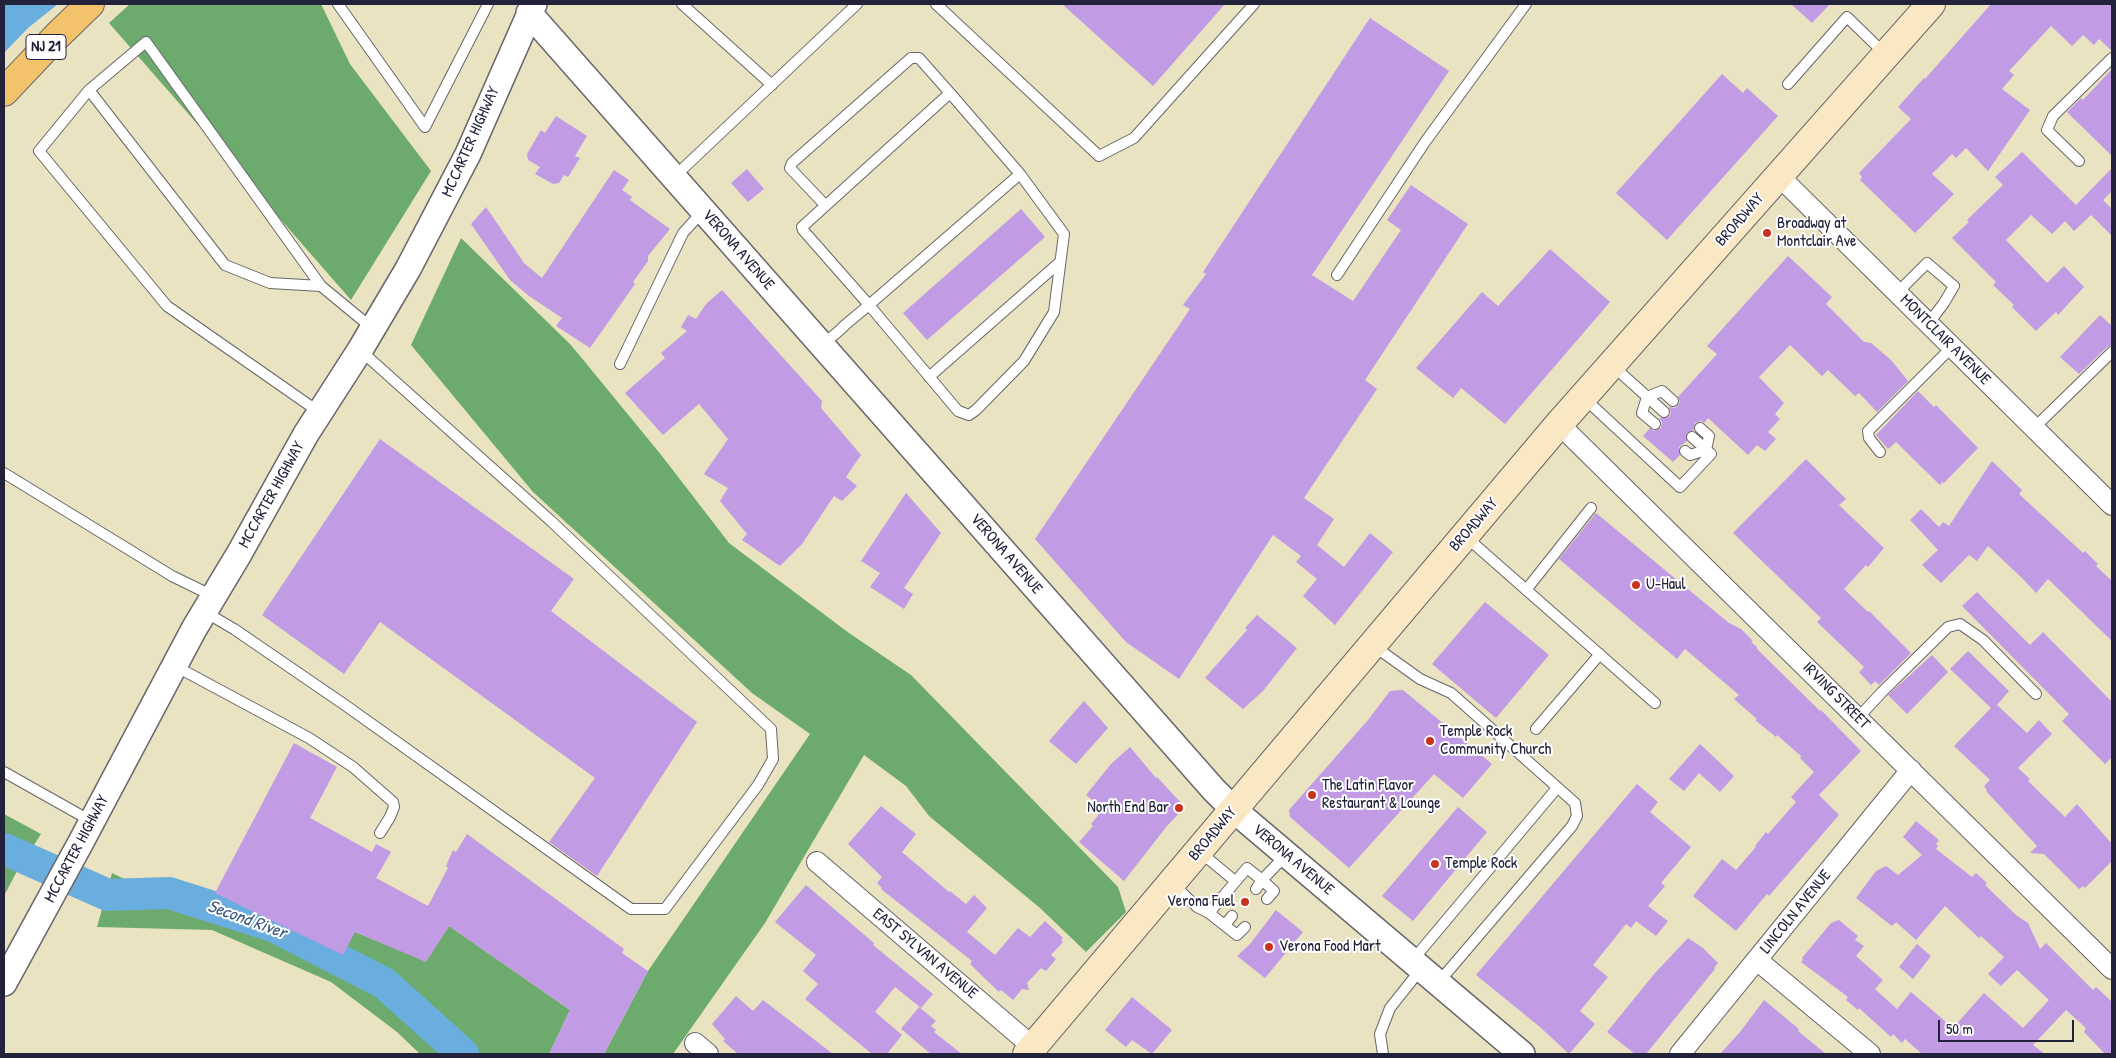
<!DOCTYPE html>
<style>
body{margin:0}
#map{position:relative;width:2116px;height:1058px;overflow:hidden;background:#eae3c1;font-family:"Patrick Hand",sans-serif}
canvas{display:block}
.frame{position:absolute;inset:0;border:5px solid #22223b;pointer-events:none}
.scale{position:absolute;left:1938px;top:1020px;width:136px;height:22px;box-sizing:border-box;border:2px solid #22223b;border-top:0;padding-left:6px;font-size:15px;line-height:18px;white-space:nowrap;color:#22223b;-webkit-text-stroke:4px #fff;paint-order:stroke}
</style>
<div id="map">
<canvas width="2116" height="1058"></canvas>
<div class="frame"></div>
<div class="scale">50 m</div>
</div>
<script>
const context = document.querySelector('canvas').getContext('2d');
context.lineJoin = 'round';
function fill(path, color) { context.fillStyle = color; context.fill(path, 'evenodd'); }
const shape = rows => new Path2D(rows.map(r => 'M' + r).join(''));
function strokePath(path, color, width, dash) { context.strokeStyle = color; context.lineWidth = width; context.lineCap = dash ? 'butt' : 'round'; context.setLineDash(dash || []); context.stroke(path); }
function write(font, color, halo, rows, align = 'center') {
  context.font = font + ' "Patrick Hand",sans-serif'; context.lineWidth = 4; context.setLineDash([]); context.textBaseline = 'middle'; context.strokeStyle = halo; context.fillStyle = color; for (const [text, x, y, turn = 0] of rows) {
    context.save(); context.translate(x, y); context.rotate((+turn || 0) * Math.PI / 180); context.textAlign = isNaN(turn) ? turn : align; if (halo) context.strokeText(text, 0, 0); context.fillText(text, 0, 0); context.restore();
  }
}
const forest = shape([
 [130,4,321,4,350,64,431,171,351,300,109,23],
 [461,238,571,345,662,456,729,543,849,633,911,675,1118,887,1126,912,1086,952,1040,908,929,816,906,786,864,755,765,923,673,1054,604,1054,648,971,810,734,752,693,533,492,411,345],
 [4,814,41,834,16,873,4,896],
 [112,873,139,886,215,893,355,932,426,961,449,926,570,1010,549,1054,420,1054,397,1032,331,982,212,930,97,927]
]);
const water = shape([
 [4,4,58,4,28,28,4,53]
]);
const river = shape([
 [4,849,108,895,169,893,273,926,384,983,463,1054]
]);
const building = shape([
 [1062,4,1225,4,1153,86],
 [1791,4,1830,4,1812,23],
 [1991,4,2112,4,2112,51,2099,39,2094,45,2083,35,2072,46,2051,26,2009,71,2014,75,2002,89,2030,110,1988,171,1966,148,1956,158,1952,154,1932,174,1954,194,1915,233,1860,180,1862,177,1859,173,1911,119,1898,107,1924,78,1925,79],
 [1370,18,1449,71,1312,275,1353,301,1401,230,1387,220,1411,185,1468,224,1365,380,1377,389,1304,498,1334,519,1317,545,1344,567,1370,533,1393,552,1335,625,1303,596,1317,579,1296,562,1301,556,1273,535,1179,679,1126,642,1035,539,1190,309,1183,305,1206,274,1203,272],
 [2112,69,2112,156,2067,112,2081,98,2083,100],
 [1722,74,1743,93,1747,88,1778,116,1667,240,1616,193],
 [556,116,587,136,575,156,580,158,568,177,564,175,559,183,553,184,535,174,540,167,528,160,527,154,541,130,545,133],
 [2022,152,2076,205,2112,168,2112,191,2103,200,2112,209,2112,236,2091,215,2074,231,2065,221,2052,234,2031,215,2006,240,2047,283,2064,266,2084,287,2058,315,2056,312,2036,331,2012,307,2014,305,1993,285,1996,282,1952,238,1969,222,1967,220,2003,185,1995,177],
 [747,169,764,189,748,202,731,183],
 [614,170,629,180,622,190,632,197,630,200,670,229,648,256,648,261,633,282,635,284,590,348,556,326,562,318,529,296,510,280,471,224,486,207,524,263,542,278],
 [1021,209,1045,237,927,340,903,313],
 [1550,249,1610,302,1505,424,1461,388,1453,398,1416,368,1482,292,1498,306],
 [1788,256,1832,297,1826,304,1864,342,1871,343,1891,360,1908,381,1877,412,1859,393,1855,396,1828,370,1822,376,1790,345,1759,377,1784,403,1775,414,1780,419,1768,432,1776,439,1765,451,1757,445,1748,455,1708,418,1704,423,1701,421,1695,423,1694,430,1687,433,1687,441,1679,447,1680,455,1673,462,1643,436,1650,428,1654,431,1661,428,1662,422,1659,418,1669,417,1671,413,1669,407,1675,408,1678,405,1680,402,1678,397,1717,354,1707,346],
 [722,290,822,401,821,408,861,455,846,477,857,486,842,501,834,496,802,544,780,566,742,540,747,534,720,501,728,488,704,474,728,439,699,404,663,435,625,393,665,358,661,353,687,331,681,327,688,315,696,319,706,304],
 [2100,315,2112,326,2112,345,2107,347,2079,374,2060,357],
 [1918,391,1934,407,1936,405,1978,448,1944,483,1942,482,1940,485,1896,442,1888,449,1876,435],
 [380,439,574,579,551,611,697,722,597,876,549,842,595,778,380,622,344,674,262,615],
 [1806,459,1846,499,1839,505,1884,548,1868,567,1866,565,1844,589,1868,612,1869,611,1911,653,1879,685,1875,681,1871,685,1859,672,1864,667,1817,622,1821,618,1733,533],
 [1992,461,2022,490,2019,494,2083,553,2085,551,2098,564,2096,566,2112,581,2112,641,2048,579,2036,593,2023,579,1988,546,1977,561,1969,555,1941,583,1922,565,1938,550,1910,520,1921,509,1939,527,1943,522,1949,526],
 [906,493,941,533,904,588,913,594,904,609,870,587,880,573,861,561],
 [1596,513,1729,623,1741,629,1753,641,1751,642,1757,647,1757,649,1820,711,1821,710,1861,751,1819,795,1839,815,1769,896,1767,894,1736,931,1693,896,1722,859,1736,870,1756,847,1755,846,1766,832,1768,834,1796,802,1791,797,1814,772,1800,758,1801,756,1777,735,1776,737,1755,720,1757,719,1734,699,1739,695,1685,649,1677,659,1559,559],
 [1977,592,2030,645,2043,632,2112,702,2112,757,2105,764,2062,721,2069,714,1962,606],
 [1485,602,1549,655,1496,718,1432,664],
 [1257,615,1297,648,1263,691,1243,709,1205,678,1247,630,1245,628],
 [1968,651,2009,691,1997,705,2027,733,2039,720,2052,734,2018,768,2030,779,2028,781,2065,817,2077,804,2112,844,2112,861,2085,888,2083,886,2079,889,2044,854,2030,853,2037,846,1986,791,1987,790,1984,786,1990,780,1954,746,1991,708,1950,669],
 [1932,655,1948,672,1907,714,1888,695],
 [1403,690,1492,764,1463,798,1434,774,1349,868,1290,817,1289,810,1368,720,1390,691],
 [1084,701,1108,728,1076,764,1049,741],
 [294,743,337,767,310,818,372,852,376,844,391,852,376,878,428,906,448,868,446,866,453,850,456,852,467,834,624,949,622,953,648,971,604,1054,549,1054,570,1010,449,926,426,962,355,932,343,955,215,893],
 [1700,744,1734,776,1720,792,1699,773,1684,791,1669,779],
 [1130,747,1156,778,1157,777,1185,807,1167,826,1124,881,1079,842,1093,826,1091,824,1103,809,1086,795,1111,764],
 [1637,784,1658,802,1650,812,1691,847,1661,883,1665,886,1648,906,1668,921,1656,936,1636,921,1631,928,1626,924,1593,965,1608,977,1580,1011,1595,1024,1569,1054,1540,1027,1476,975],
 [881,806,916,834,902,852,949,892,950,891,966,904,974,895,987,908,967,932,995,955,1018,928,1030,937,1045,921,1063,938,1061,940,1063,942,1051,955,1056,959,1046,971,1041,968,1027,983,1029,990,1022,989,1013,1000,1001,990,999,992,970,964,972,961,881,889,882,888,877,883,882,877,848,844],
 [1458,807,1487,832,1413,921,1382,896],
 [1916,821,1939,840,1936,844,1938,846,1936,849,1972,877,1976,873,1987,883,1985,885,2016,915,2028,923,2040,949,2046,943,2093,990,2096,987,2112,1002,2112,1054,2105,1054,2084,1032,2086,1028,2066,1010,2033,1045,2045,1054,1922,1054,1905,1039,1902,1043,1893,1034,1891,1037,1859,1008,1858,1010,1846,1000,1848,997,1801,962,1803,960,1802,958,1831,923,1839,920,1858,936,1855,940,1864,946,1856,956,1883,980,1875,989,1897,1009,1911,992,1953,1028,1984,993,2023,1028,2049,1000,2017,970,2001,986,1988,974,2004,957,1981,936,1979,938,1945,906,1916,940,1896,922,1892,926,1856,898,1876,871,1886,866,1898,875,1922,855,1903,837],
 [806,885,874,943,873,945,933,994,921,1008,895,987,875,1012,902,1035,887,1054,872,1054,805,999,818,984,803,971,816,955,775,922],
 [1276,910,1303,932,1265,978,1237,956,1250,944],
 [1688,938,1703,948,1718,963,1714,968,1715,969,1646,1054,1635,1054,1607,1032,1655,973],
 [1917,944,1931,956,1913,979,1899,967],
 [736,996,753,1011,763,1000,833,1054,738,1054,723,1041,725,1039,712,1024],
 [1132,997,1172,1030,1152,1054,1132,1040,1126,1047,1105,1030],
 [1764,1000,1799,1029,1798,1031,1826,1054,1720,1054,1740,1032],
 [919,1007,936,1021,931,1026,936,1030,934,1032,962,1054,931,1054,901,1029]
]);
const service = shape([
 [338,4,425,127,488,4],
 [682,4,772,85],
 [936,4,1099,156,1134,138,1254,4],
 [1788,84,1847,17,1885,54],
 [89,90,39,151,167,306,319,412],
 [2079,161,2047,130,2053,116,2112,58],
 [674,177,857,4],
 [825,205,790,168,792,163,911,58,919,58,950,93],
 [1337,275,1425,142,1526,4],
 [321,286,270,283,225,265,89,90,146,42,321,286,372,328],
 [1897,293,1927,263,1954,286,1944,303,1928,324],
 [822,345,840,330,845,325,869,305,1020,174,1064,234,1054,312,1024,361,976,410,969,415,958,411,869,305,803,230,802,227,950,93,1020,174],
 [620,364,683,233,703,211],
 [1613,366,1664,412],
 [929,377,1060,262],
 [1584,398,1680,487,1711,454,1692,437],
 [1655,424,1642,413,1647,397,1662,391,1673,401],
 [2034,428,2112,352],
 [1685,451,1690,455,1706,450,1709,436,1700,428],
 [1880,452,1869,438,1868,431,1952,347],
 [4,473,172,576,213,596],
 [1465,536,1655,703],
 [1526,590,1591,508],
 [205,612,234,629,345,705,631,909,665,909,758,785,773,759,771,729,551,521,360,350],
 [1374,646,1420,679,1451,693,1575,803,1577,816,1572,826,1438,983],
 [175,666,309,738,353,767,393,802,394,807,390,817,380,833],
 [1858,718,1882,692,1948,627,1960,624,1983,640,2036,694],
 [1536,729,1600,654],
 [4,772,91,821],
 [1200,852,1235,881],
 [1173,884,1197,907,1209,913,1237,935,1245,927],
 [1267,899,1274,891,1262,880,1286,855],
 [1209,913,1247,868,1262,880,1256,889],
 [1225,925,1232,916],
 [1412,961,1557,788],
 [1383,1054,1380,1034,1390,1008,1421,969]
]);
const minor = shape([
 [1779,176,2112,505],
 [1559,424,2112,969],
 [817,862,1033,1047],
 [1757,960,1870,1054],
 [695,1043,708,1054],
 [1680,1054,1911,770]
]);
const tertiary = shape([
 [529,13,1214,790,1234,810,1522,1054],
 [4,983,81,842,194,629,239,554,306,434,360,350,408,269,468,154,534,4]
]);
const secondary = shape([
 [1027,1054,1559,424,1931,4]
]);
const motorway = shape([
 [4,92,57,36,90,4]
]);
const markers = [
 [1767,233,5,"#c8321e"],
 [1636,585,5,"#c8321e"],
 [1430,741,5,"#c8321e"],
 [1312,795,5,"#c8321e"],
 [1179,808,5,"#c8321e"],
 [1435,864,5,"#c8321e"],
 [1245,902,5,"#c8321e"],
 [1269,947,5,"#c8321e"]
];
const shields = [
 [46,47,40]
];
const shieldNames = [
 ["NJ 21",46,47]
];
const streetNames = [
 ["MCCARTER HIGHWAY",471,142,-66],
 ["BROADWAY",1740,220,-49],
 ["VERONA AVENUE",738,250,49],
 ["MONTCLAIR AVENUE",1945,340,45],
 ["MCCARTER HIGHWAY",272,495,-61],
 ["BROADWAY",1474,525,-49],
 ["VERONA AVENUE",1006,554,49],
 ["IRVING STREET",1836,696,45],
 ["BROADWAY",1213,834,-50],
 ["MCCARTER HIGHWAY",77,849,-62],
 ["VERONA AVENUE",1293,860,40],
 ["LINCOLN AVENUE",1796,912,-51],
 ["EAST SYLVAN AVENUE",925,954,40]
];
const poiNames = [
 ["Broadway at",1777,224],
 ["Montclair Ave",1777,242],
 ["U-Haul",1646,585],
 ["Temple Rock",1440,732],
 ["Community Church",1440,750],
 ["The Latin Flavor",1322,786],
 ["Restaurant & Lounge",1322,804],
 ["North End Bar",1169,808,"right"],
 ["Temple Rock",1445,864],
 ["Verona Fuel",1235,902,"right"],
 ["Verona Food Mart",1279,947]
];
const waterNames = [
 ["Second River",247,920,20]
];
fill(forest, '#6cab6d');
fill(water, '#6aaddf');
strokePath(river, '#6aaddf', 32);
fill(building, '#c19be4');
strokePath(service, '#68666a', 12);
strokePath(minor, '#68666a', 22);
strokePath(tertiary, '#68666a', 28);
strokePath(secondary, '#68666a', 30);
strokePath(motorway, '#68666a', 30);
strokePath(service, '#fff', 10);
strokePath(minor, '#fff', 20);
strokePath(tertiary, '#fff', 25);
strokePath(secondary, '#fae7c3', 28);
strokePath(motorway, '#f2c36a', 28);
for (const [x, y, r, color] of markers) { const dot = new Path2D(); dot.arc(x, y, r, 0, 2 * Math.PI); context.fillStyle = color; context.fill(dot); strokePath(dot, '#fff', 2); }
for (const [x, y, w] of shields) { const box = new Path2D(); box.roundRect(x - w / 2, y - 12.5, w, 25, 4); context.fillStyle = '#fff'; context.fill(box); strokePath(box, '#22223b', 1); }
write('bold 15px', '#22223b', null, shieldNames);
write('16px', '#22223b', '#fff', streetNames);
write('16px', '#22223b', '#fff', poiNames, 'left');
write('italic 18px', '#3f5a7d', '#fff', waterNames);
</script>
